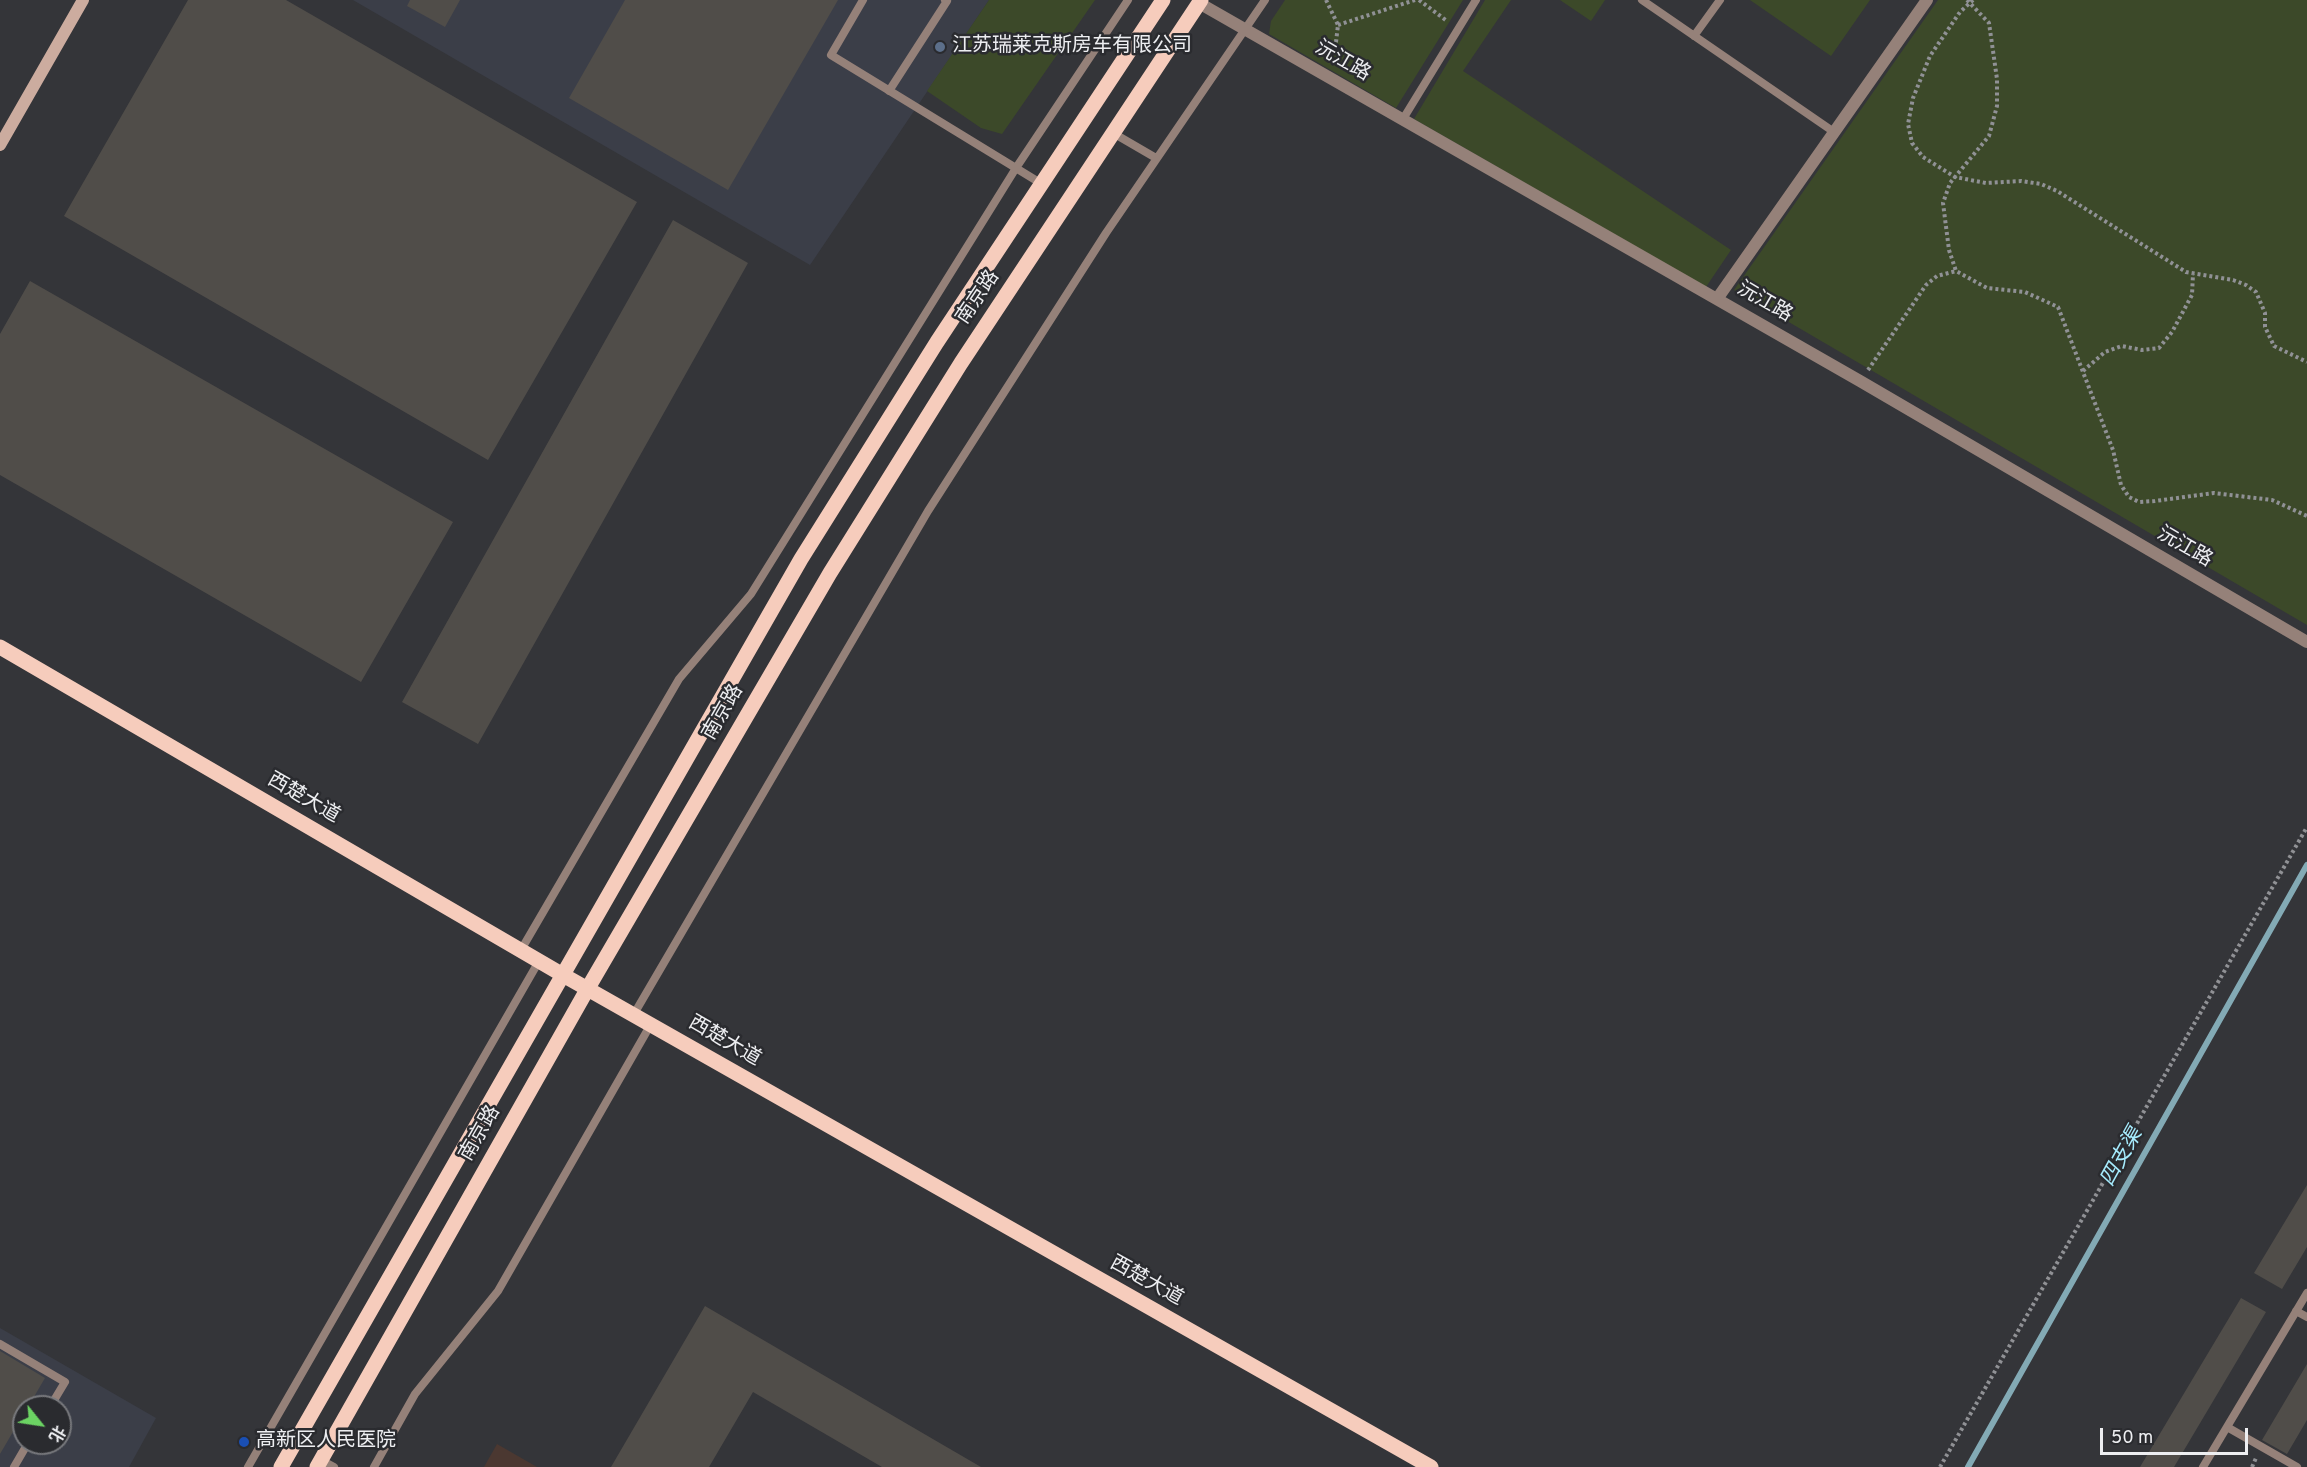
<!DOCTYPE html>
<meta charset="utf-8">
<style>
body{margin:0}
#map{position:relative;width:2307px;height:1467px;overflow:hidden;background:#343539;font-family:Overpass,"Noto Sans SC",sans-serif}
canvas{display:block}
.north{position:absolute;left:12px;top:1395px;width:60px;height:60px;box-sizing:border-box;background:#2a2b2f;border:2px solid #78797d;border-radius:50%;rotate:120deg;font-size:16px;font-weight:700;line-height:24px;text-align:center;color:#edeef1}
.north::after{content:'';display:block;margin:auto;width:21px;height:27px;background:#6bd363;clip-path:polygon(50% 0,100% 100%,50% 72%,0 100%)}
.scale{position:absolute;left:2100px;top:1428px;width:148px;height:27px;box-sizing:border-box;border:3px solid #edeef1;border-top:0;padding-left:8px;font-size:18px;line-height:21px;white-space:nowrap;color:#edeef1;-webkit-text-stroke:4px #2a2b2f;paint-order:stroke}
</style>
<div id="map">
<canvas width="2307" height="1467"></canvas>
<div class="north">北</div>
<div class="scale">50 m</div>
</div>
<script>
const context = document.querySelector('canvas').getContext('2d');
context.lineJoin = 'round';
function fill(path, color) { context.fillStyle = color; context.fill(path, 'evenodd'); }
const shape = rows => new Path2D(rows.map(r => 'M' + r).join(''));
function strokePath(path, color, width, dash) { context.strokeStyle = color; context.lineWidth = width; context.lineCap = dash ? 'butt' : 'round'; context.setLineDash(dash || []); context.stroke(path); }
function write(font, color, halo, rows, align = 'center') {
  context.font = font + ' Overpass,"Noto Sans SC",sans-serif'; context.lineWidth = 5; context.setLineDash([]); context.textBaseline = 'middle'; context.strokeStyle = halo; context.fillStyle = color; for (const [text, x, y, turn = 0] of rows) {
    context.save(); context.translate(x, y); context.rotate((+turn || 0) * Math.PI / 180); context.textAlign = isNaN(turn) ? turn : align; if (halo) context.strokeText(text, 0, 0); context.fillText(text, 0, 0); context.restore();
  }
}
const built = shape([
 [353,0,989,0,810,265],
 [0,1328,156,1418,129,1467,0,1467],
 [24,1407,60,1407,60,1443,24,1443]
]);
const medical = shape([
 [497,1444,537,1467,484,1467]
]);
const green = shape([
 [989,0,1095,0,1002,134,981,128,927,91],
 [1285,0,1463,0,1396,108,1269,34,1271,21],
 [1485,0,1511,0,1463,71,1731,250,1706,287,1414,119],
 [1560,0,1605,0,1591,21],
 [1750,0,1870,0,1831,56],
 [1938,0,2307,0,2307,625,1734,290]
]);
const stream = shape([
 [1968,1467,2307,865]
]);
const building = shape([
 [188,0,286,0,637,202,488,460,64,216],
 [410,0,460,0,445,27,407,6],
 [625,0,838,0,728,190,569,98],
 [673,220,748,263,478,744,402,702],
 [30,281,453,522,361,682,0,475,0,334],
 [2307,1185,2307,1247,2282,1289,2254,1273],
 [2241,1298,2266,1312,2174,1467,2140,1467],
 [705,1306,938,1442,981,1467,882,1467,753,1392,709,1467,611,1467],
 [0,1351,45,1378,28,1407,24,1407,24,1413,0,1454],
 [2307,1364,2307,1420,2287,1454,2262,1440]
]);
const path = shape([
 [1326,0,1338,25,1336,42,1330,61],
 [1419,0,1447,21],
 [1967,0,1989,23,1997,79,1997,106,1989,136,1950,183,1943,203,1949,250,1956,271,1987,288,2025,292,2058,307,2113,450,2121,485,2129,497,2139,502,2155,501,2214,493,2272,500,2307,516],
 [1973,0,1960,12,1930,56,1913,98,1908,124,1912,143,1923,157,1955,177,1986,183,2021,181,2041,184,2057,191,2186,272,2233,280,2246,285,2256,292,2265,313,2265,327,2274,346,2307,362],
 [1338,25,1415,0],
 [1868,370,1926,285,1937,276,1956,271],
 [2083,371,2105,352,2122,346,2142,350,2159,348,2172,332,2192,295,2193,274],
 [1940,1467,2307,827],
 [2252,1467,2256,1458]
]);
const lane = shape([
 [863,0,831,55,1042,184],
 [1642,0,1834,132],
 [1694,36,1720,0],
 [889,91,947,1,945,0],
 [1403,119,1476,0],
 [1113,133,1156,158],
 [521,950,679,679,751,594,1016,168,1128,0],
 [634,1014,928,511,1106,233,1265,0],
 [2296,1311,2307,1317],
 [0,1344,65,1382,50,1407],
 [2227,1427,2297,1467],
 [321,1460,334,1467],
 [14,1467,28,1443],
 [248,1467,539,961],
 [374,1467,415,1394,498,1291,651,1024],
 [2203,1467,2307,1293]
]);
const street = shape([
 [1199,3,1860,381,2307,642],
 [1717,299,1927,0]
]);
const secondary = shape([
 [0,145,83,0]
]);
const primary = shape([
 [0,647,563,975,1431,1467],
 [281,1467,801,559,937,342,1163,0],
 [317,1467,588,988,830,573,961,363,1201,0]
]);
const markers = [
 [940,47,6,"#5c6f8a"],
 [244,1442,6,"#1a4fb4"]
];
const poiNames = [
 ["江苏瑞莱克斯房车有限公司",952,47],
 ["高新区人民医院",256,1442]
];
const streetNames = [
 ["沅江路",1342,62,30],
 ["南京路",979,298,-56],
 ["沅江路",1764,303,30],
 ["沅江路",2184,548,30],
 ["南京路",724,713,-60],
 ["西楚大道",303,799,30],
 ["西楚大道",724,1042,30],
 ["南京路",481,1134,-60],
 ["西楚大道",1146,1282,29]
];
const waterNames = [
 ["四支渠",2123,1158,-61]
];
fill(built, '#3b3e48');
fill(medical, '#4b3831');
fill(green, '#3c4929');
strokePath(stream, '#83aab5', 6);
fill(building, '#504d49');
strokePath(path, '#909195', 4, [3, 3]);
strokePath(lane, '#958179', 8);
strokePath(street, '#958179', 12);
strokePath(secondary, '#ccac9f', 12);
strokePath(primary, '#f6ccbc', 15);
for (const [x, y, r, color] of markers) { const dot = new Path2D(); dot.arc(x, y, r, 0, 2 * Math.PI); context.fillStyle = color; context.fill(dot); strokePath(dot, '#2a2b2f', 2); }
write('20px', '#edeef1', '#2a2b2f', poiNames, 'left');
write('20px', '#edeef1', '#2a2b2f', streetNames);
write('italic 21px', '#a6ecfe', '#2a2b2f', waterNames);
</script>
